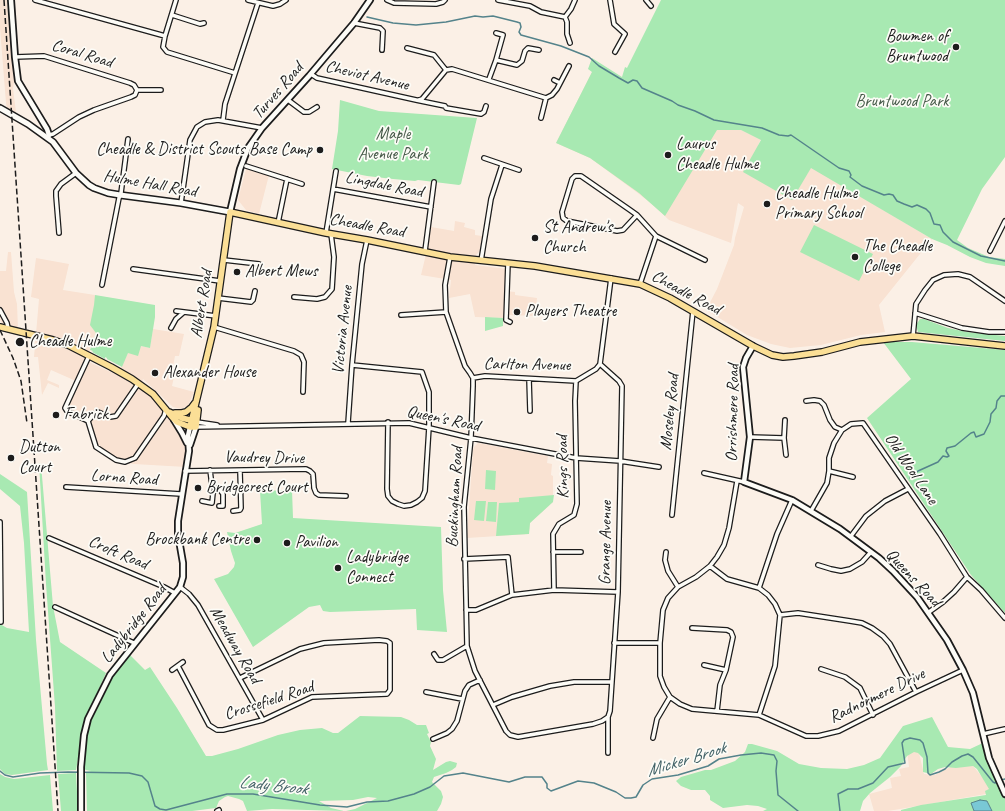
<!DOCTYPE html>
<style>
body{margin:0}
canvas{display:block;background:#fbf0e6}
</style>
<canvas width="1005" height="811"></canvas>
<script>
const context = document.querySelector('canvas').getContext('2d');
context.lineJoin = 'round';
function fill(path, color) { context.fillStyle = color; context.fill(path, 'evenodd'); }
const shape = rows => new Path2D(rows.map(r => 'M' + r).join(''));
function strokePath(path, color, width, dash) { context.strokeStyle = color; context.lineWidth = width; context.lineCap = dash ? 'butt' : 'round'; context.setLineDash(dash || []); context.stroke(path); }
function write(font, color, halo, rows, align = 'center') {
  context.font = font + ' Caveat,sans-serif'; context.lineWidth = 3.5; context.setLineDash([]); context.textBaseline = 'middle'; context.strokeStyle = halo; context.fillStyle = color; for (const [text, x, y, turn = 0] of rows) {
    context.save(); context.translate(x, y); context.rotate((+turn || 0) * Math.PI / 180); context.textAlign = isNaN(turn) ? turn : align; if (halo) context.strokeText(text, 0, 0); context.fillText(text, 0, 0); context.restore();
  }
}
const built = shape([
 [0,0,9,0,14,82,13,89,16,112,7,109,6,103,0,28],
 [592,72,717,130,741,130,761,139,758,145,807,174,811,167,932,239,879,305,885,332,861,335,821,345,790,348,771,344,747,335,706,310,717,289,734,245,735,238,744,207,738,203,731,243,669,220,653,205,639,194,590,158,556,143],
 [246,169,269,175,259,214,246,210,238,200],
 [455,221,465,223,464,227,475,230,475,235,482,236,480,251,476,255,475,265,507,269,506,291,515,292,515,295,537,298,535,316,509,315,503,318,475,317,470,294,449,298,451,280,421,275,428,246,431,227,454,231],
 [8,252,11,252,14,292,17,304,18,329,3,325,0,320,0,271,6,271],
 [36,258,69,264,63,290,95,295,96,333,94,340,85,360,117,375,128,353,141,346,150,348,153,329,184,334,179,356,175,356,172,371,175,372,172,386,194,392,188,406,181,409,173,407,143,379,140,386,149,393,182,433,188,451,186,467,134,464,117,461,96,447,88,422,66,411,76,381,51,370,47,380,59,385,59,388,48,383,42,395,38,357,34,357,39,299,31,297],
 [478,443,548,456,547,463,552,464,551,475,553,476,553,502,530,523,529,534,467,538,473,450,474,447],
 [918,749,924,774,935,775,946,769,968,760,993,790,986,794,906,808,888,811,874,811,869,794,892,788,890,778,901,776,899,769,909,767,907,751]
]);
const green = shape([
 [661,0,1005,0,1005,157,982,189,957,240,968,248,989,257,1005,259,1005,266,986,263,970,257,947,245,932,239,811,168,792,200,743,172,761,140,741,130,717,130,665,216,639,193,590,158,556,143,592,72,588,69,592,58,622,77,625,67,627,68],
 [340,100,379,111,477,118,461,184,459,185,418,180,415,181,393,179,367,176,332,169,338,131],
 [814,225,873,254,859,281,800,252],
 [95,295,155,305,155,317,150,348,141,346,138,356,128,353,122,367,107,359,107,358,105,357,105,359,92,352,93,351,90,350,96,333,90,325,94,305],
 [485,317,503,318,503,326,485,331],
 [920,319,924,319,948,328,967,332,1005,336,1005,341,918,332,916,325],
 [883,342,912,342,1005,350,1005,613,971,575,867,418,911,379],
 [39,463,41,464,53,606,60,642,106,673,85,720,76,770,57,771,55,707,46,584],
 [486,470,496,471,495,490,485,489],
 [0,474,27,492,36,640,47,764,48,770,12,775,5,774,0,769,0,624,7,628,29,632,24,543,20,506,0,489],
 [292,490,293,518,441,527,443,590,447,632,417,630,416,609,330,612,323,611,320,605,309,607,253,647,214,579,228,574,234,567,235,563,231,551,227,532,235,533,262,524,260,491],
 [554,495,553,502,530,523,529,534,496,536,499,503,519,502,519,498],
 [476,501,486,501,484,521,474,520],
 [488,502,497,502,496,522,486,521],
 [127,652,145,670,150,667,177,708,206,756,212,756,238,749,278,735,300,730,322,728,333,733,338,733,360,716,401,717,409,720,417,725,426,725,429,733,427,734,431,742,430,746,436,759,433,770,446,762,450,761,457,763,456,767,452,770,446,773,434,777,432,782,441,791,443,797,441,804,437,811,346,811,355,809,377,798,368,797,353,800,319,801,331,808,344,811,272,809,247,811,243,801,239,799,228,796,225,797,219,801,216,808,192,811,87,811,86,772,91,771,86,770,81,767,88,719,103,688],
 [932,717,948,747,970,749,985,742,1005,794,1005,811,992,811,987,801,971,803,974,811,901,811,901,810,921,805,986,795,985,791,989,789,977,769,973,766,956,768,945,767,938,769,931,774,923,772,923,758,918,753,914,752,907,756,901,766,890,777,870,793,863,801,860,811,763,811,767,809,758,806,747,805,723,808,710,800,710,796,705,790,691,790,681,786,676,781,681,777,705,770,711,770,735,761,745,752,748,744,752,744,777,751,799,764,821,768,847,769,864,765,880,758,903,726],
 [76,773,78,811,61,811,58,774],
 [0,774,5,777,14,779,50,775,53,811,0,811]
]);
const water = shape([
 [980,800,987,801,992,811,974,811,971,803,980,800]
]);
const stream = shape([
 [367,17,393,23,416,25,446,22,475,16,483,17,493,16,517,22,520,23,521,27,519,32,521,35,561,46,589,57,599,66,619,78,628,83,633,80,637,81,642,88,672,101,678,105,695,111,714,120,762,128,779,135,788,136,791,135,839,168,849,171,851,175,850,177,862,186,884,195,889,194,893,195,897,201,904,204,912,207,917,205,926,209,930,213,934,224,940,225,943,232,953,242,981,256,1005,261],
 [910,478,918,471,938,462,943,456,947,457,949,456,946,451,947,448,955,446,971,433,974,432,976,437,984,434,990,422,991,414,996,408,997,401,1001,396,1005,396],
 [0,771,5,775,13,777,40,773,68,772,129,773,142,776,148,782,155,806,160,809,166,810,227,794,253,794,320,805,347,807,367,802,388,801,414,794,430,787,444,776,463,773,509,782,525,777,542,777,547,784,547,788,551,791,578,781,594,783,616,792,625,798,631,798,636,797,643,785,652,779,678,775,708,766,719,759,741,755,761,753,774,755,777,761,776,771,778,795,798,811],
 [1001,780,1005,779],
 [840,811,838,794,848,789,858,789,873,783,888,767,905,763,902,743,904,740,910,738,920,740,923,743,927,757,928,773,930,775,939,772,945,769,952,762,962,756,968,754,973,757,993,782,995,783,998,782]
]);
const minor = shape([
 [35,0,165,36,176,0],
 [248,0,273,6,280,4,286,0],
 [387,0,394,3,436,4,443,2,445,0],
 [498,0,530,6,541,12,565,17,571,9,575,0],
 [610,0,614,24,625,34,615,52],
 [646,0,651,6],
 [172,15,200,24,204,23],
 [565,17,567,22,567,34,570,43],
 [354,23,380,28,383,31,382,50],
 [165,36,163,47,167,52,235,73],
 [407,48,434,55,446,70],
 [15,57,44,56,130,83,134,85,137,90],
 [496,60,517,65,522,61,525,51,528,48,539,50],
 [311,74,317,78,416,100,445,106,446,108,481,114,484,112,486,106],
 [489,79,496,60,503,35,496,33],
 [554,80,560,83],
 [137,90,161,90],
 [288,100,304,112,309,112,317,107],
 [419,100,422,99,446,70,452,69,546,98,552,95,557,89,569,66],
 [541,118,546,98],
 [223,120,225,104,258,3],
 [49,135,53,134,79,117,94,110,131,97,135,95,137,90],
 [484,158,519,170],
 [246,166,302,184],
 [333,189,431,207],
 [181,203,190,140,197,127,205,122,218,120,262,128],
 [637,215,623,230,617,231,567,221,563,218,562,212,572,179,575,176,581,176,630,210,637,215,656,236,705,260],
 [278,223,287,179],
 [59,233,56,196,56,191,61,184,76,173],
 [326,233,336,171],
 [425,251,434,182],
 [990,251,1005,221],
 [450,257,445,285,446,312,465,366,470,373,473,378,473,386,471,438,464,507,467,646,475,671,506,731,510,735,518,737,593,724,602,721,608,717,610,711,618,592,622,386,619,381,600,364,611,278],
 [224,260,259,264],
 [481,261,491,199,502,165],
 [508,263,506,320,510,322],
 [133,269,220,281],
 [640,284,656,236],
 [102,285,119,198,121,193,128,139],
 [294,297,317,299,325,297,332,289,334,257,331,234],
 [218,298,251,302,253,300,255,291],
 [0,310,7,323,8,328],
 [176,311,184,312],
 [915,313,962,328,989,332,1005,332],
 [401,315,446,312],
 [214,327,294,351,301,355,304,362,303,392],
 [171,328,176,319,184,312,216,316],
 [913,336,916,304,925,290,933,280,944,275,958,274,970,277,1005,301],
 [89,356,65,408,67,411,88,421,96,447,116,460,125,462,135,458,164,416,166,409],
 [352,365,422,372,429,392,429,427,425,491,422,498,417,502,411,505,404,506,398,504,392,501,388,496,387,489,388,422],
 [473,378,485,376,576,381,596,369,600,364],
 [529,379,530,411],
 [806,401,814,400,820,401,824,405,830,420,835,427,842,430],
 [785,420,784,438,786,455],
 [88,421,94,414,98,412,110,417,116,416,138,384],
 [197,422,217,425],
 [348,423,352,365,362,264,367,240],
 [196,427,409,423,471,438,576,458,620,461,659,467],
 [750,437,784,438],
 [210,470,212,486,220,490,223,494,223,506,219,506],
 [185,471,306,469,310,471,313,474,314,488,316,493,319,495,346,496],
 [829,471,853,477],
 [704,473,744,482],
 [737,481,729,528,724,545,717,557,710,566,696,577,678,587,668,598,663,610,660,643,660,676,664,687,670,697,680,704,692,709,759,715,806,736,818,736,839,731,916,692,963,670],
 [66,487,181,494],
 [202,501,212,503,213,493,216,489],
 [233,511,240,510,241,508,240,471],
 [811,511,827,483,829,471,829,458,834,443,842,430,851,424,863,423,940,534,967,577,981,590,1005,618],
 [672,515,693,311],
 [0,522,1,622],
 [851,536,866,516,885,501,908,489],
 [49,538,164,587,175,593],
 [553,552,581,552],
 [666,552,665,560,668,571,678,587],
 [464,559,508,557,512,595],
 [818,565,831,569,841,571,850,569,862,562,871,552],
 [710,566,727,579,759,588,768,595,775,604,780,615,775,666,759,715],
 [180,587,189,594,198,605,263,720],
 [759,588,777,534,792,500],
 [554,590,553,534,559,524,574,515,577,504,575,401,576,381],
 [55,607,134,643],
 [466,610,476,610,512,595,554,590,618,592],
 [929,612,943,602,954,592,967,577],
 [780,615,798,613,850,621,862,623,872,628,883,636,890,644,916,692],
 [692,628,727,630,731,632,733,637,726,670,720,685,717,711],
 [614,643,660,643],
 [434,654,438,660,443,660,467,646],
 [704,665,726,670],
 [178,666,209,725,217,730,223,730,263,720,312,697,387,694,390,690,390,643,387,641,379,640,324,643,300,649,240,678],
 [821,669,845,677,860,688,873,715],
 [172,670,183,662],
 [426,692,462,699],
 [493,705,512,697,550,686,574,682,611,682],
 [608,717,608,753],
 [983,734,1005,729],
 [653,738,657,719,670,697],
 [433,739,447,733,452,729,457,721,465,691,469,685,480,680],
 [217,811,219,810]
]);
const tertiary = shape([
 [11,0,15,57,18,81,47,129,49,135,48,137],
 [230,212,240,169,248,148,262,128,309,76,354,23,370,0],
 [753,346,746,358,743,367,750,437,744,482,792,500,840,529,879,558,893,571,917,597,947,640,963,670,973,693,989,758,1005,794],
 [174,420,182,433,187,443],
 [190,445,196,427],
 [81,811,81,767,84,735,88,719,110,675,180,587,183,577,183,563,178,534,178,521,189,451,188,436,190,427]
]);
const secondary = shape([
 [0,108,28,124,53,142,76,173,89,185,94,188,108,193,120,195,181,203,230,212]
]);
const primary = shape([
 [0,327,53,340,68,345,111,367,132,379,153,394,172,417,177,422,190,427,196,427,198,410],
 [169,412,182,418,194,421],
 [175,413,182,413,186,412,192,407,195,403],
 [190,427,214,327,230,212,326,233,367,240,450,257,535,266,640,284,670,298,753,346,772,355,783,357,794,356,822,352,860,342,913,336,1005,346]
]);
const rail = shape([
 [4,0,58,811],
 [0,330,13,358,21,381,27,423]
]);
const markers = [
 [956,47,4,"#1c1c1c"],
 [320,150,4,"#1c1c1c"],
 [668,155,4,"#1c1c1c"],
 [767,204,4,"#1c1c1c"],
 [535,238,4,"#1c1c1c"],
 [855,257,4,"#1c1c1c"],
 [237,272,4,"#1c1c1c"],
 [517,312,4,"#1c1c1c"],
 [20,342,5,"#1c1c1c"],
 [155,373,4,"#1c1c1c"],
 [56,415,4,"#1c1c1c"],
 [11,458,4,"#1c1c1c"],
 [198,488,4,"#1c1c1c"],
 [257,540,4,"#1c1c1c"],
 [287,543,4,"#1c1c1c"],
 [338,568,4,"#1c1c1c"]
];
const poiNames = [
 ["Bowmen of",948,37,"right"],
 ["Bruntwood",948,57,"right"],
 ["Laurus",676,145],
 ["Cheadle Hulme",676,165],
 ["Cheadle & District Scouts Base Camp",312,150,"right"],
 ["Cheadle Hulme",775,194],
 ["Primary School",775,214],
 ["St Andrew's",543,228],
 ["Church",543,248],
 ["The Cheadle",863,247],
 ["College",863,267],
 ["Albert Mews",245,272],
 ["Players Theatre",525,312],
 ["Cheadle Hulme",29,342],
 ["Alexander House",163,373],
 ["Fabrick",64,415],
 ["Dutton",19,448],
 ["Court",19,468],
 ["Bridgecrest Court",206,488],
 ["Brockbank Centre",249,540,"right"],
 ["Pavilion",295,543],
 ["Ladybridge",346,558],
 ["Connect",346,578]
];
const streetNames = [
 ["Coral Road",82,54,17],
 ["Cheviot Avenue",367,76,13],
 ["Turves Road",278,91,-49],
 ["Hulme Hall Road",150,184,10],
 ["Lingdale Road",384,185,11],
 ["Cheadle Road",367,226,10],
 ["Cheadle Road",686,293,28],
 ["Albert Road",202,304,-81],
 ["Victoria Avenue",343,330,-84],
 ["Carlton Avenue",527,365,1],
 ["Moseley Road",670,412,-84],
 ["Orrishmere Road",733,413,-89],
 ["Queen's Road",443,419,12],
 ["Vaudrey Drive",264,458,1],
 ["Kings Road",563,467,-91],
 ["Old Wool Lane",911,469,56],
 ["Lorna Road",124,478,4],
 ["Buckingham Road",455,497,-87],
 ["Grange Avenue",606,543,-89],
 ["Croft Road",118,553,23],
 ["Queens Road",913,578,47],
 ["Ladybridge Road",134,624,-52],
 ["Meadway Road",235,645,60],
 ["Radnormere Drive",877,696,-26],
 ["Crossefield Road",269,701,-18]
];
const parkNames = [
 ["Bruntwood Park",902,102],
 ["Maple",393,135],
 ["Avenue Park",393,155]
];
const waterNames = [
 ["Micker Brook",686,760,-17],
 ["Lady Brook",273,786,6]
];
fill(built, '#f9e2d2');
fill(green, '#a8e9b2');
fill(water, '#79c8d5');
strokePath(water, '#54838b', 1);
strokePath(stream, '#54838b', 1.5);
strokePath(minor, '#1c1c1c', 6);
strokePath(tertiary, '#1c1c1c', 8);
strokePath(secondary, '#1c1c1c', 8);
strokePath(primary, '#1c1c1c', 8);
strokePath(minor, '#fdfcf7', 3.5);
strokePath(tertiary, '#fdfcf7', 4.5);
strokePath(secondary, '#fdfcf7', 5);
strokePath(primary, '#fbdf96', 5.5);
strokePath(rail, '#1c1c1c', 1.5, [6, 3]);
for (const [x, y, r, color] of markers) { const dot = new Path2D(); dot.arc(x, y, r, 0, 2 * Math.PI); context.fillStyle = color; context.fill(dot); strokePath(dot, '#fdfcf7', 1.5); }
write('17px', '#1c1c1c', '#fdfcf7', poiNames, 'left');
write('17px', '#1c1c1c', '#fdfcf7', streetNames);
write('17px', '#465a49', '#fdfcf7', parkNames);
write('italic 18px', '#416166', '#fdfcf7', waterNames);
</script>
